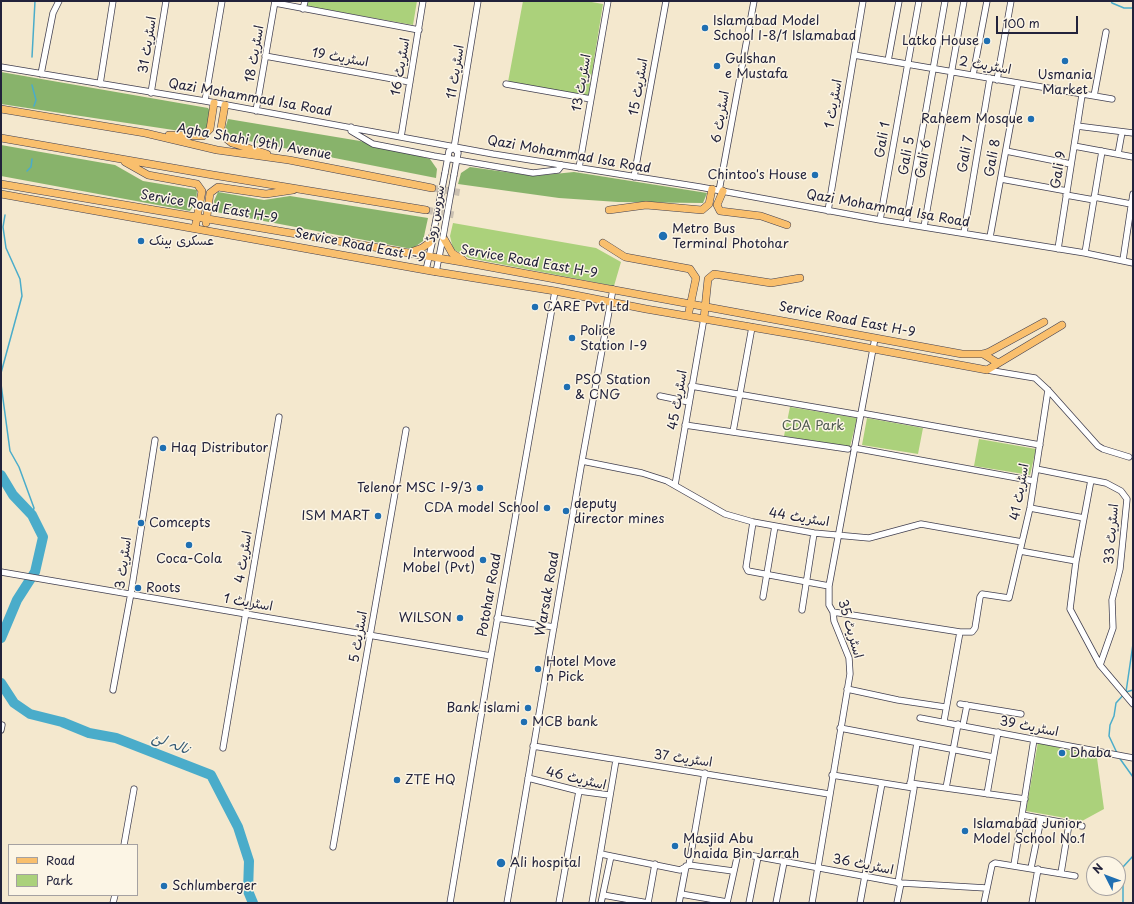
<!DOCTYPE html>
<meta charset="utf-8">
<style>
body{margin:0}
#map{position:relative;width:1134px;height:904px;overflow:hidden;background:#f4e8ce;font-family:"Playpen Sans",sans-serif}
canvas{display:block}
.frame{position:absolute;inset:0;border:2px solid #22223b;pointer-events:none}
.legend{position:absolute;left:8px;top:844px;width:130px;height:52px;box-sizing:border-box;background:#fcf5e5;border:1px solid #a5a1a1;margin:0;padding:5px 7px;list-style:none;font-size:12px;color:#22223b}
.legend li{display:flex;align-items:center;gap:8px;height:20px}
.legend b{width:20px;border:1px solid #a5a1a1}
.north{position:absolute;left:1086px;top:856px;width:40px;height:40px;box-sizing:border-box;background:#fcf5e5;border:1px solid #a5a1a1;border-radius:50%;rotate:312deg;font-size:11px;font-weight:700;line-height:16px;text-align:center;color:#22223b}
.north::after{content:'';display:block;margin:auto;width:14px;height:18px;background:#1f6fb2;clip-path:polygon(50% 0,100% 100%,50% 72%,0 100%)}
.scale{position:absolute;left:996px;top:16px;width:82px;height:18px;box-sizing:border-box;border:2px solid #22223b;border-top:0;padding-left:5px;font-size:12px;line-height:14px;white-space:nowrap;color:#22223b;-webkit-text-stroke:3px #fcf5e5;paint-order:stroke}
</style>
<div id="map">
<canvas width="1134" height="904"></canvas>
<div class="frame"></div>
<ul class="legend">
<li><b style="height:5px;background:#f9bf6d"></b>Road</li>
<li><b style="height:11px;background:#abd17b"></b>Park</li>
</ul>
<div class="north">N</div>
<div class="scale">100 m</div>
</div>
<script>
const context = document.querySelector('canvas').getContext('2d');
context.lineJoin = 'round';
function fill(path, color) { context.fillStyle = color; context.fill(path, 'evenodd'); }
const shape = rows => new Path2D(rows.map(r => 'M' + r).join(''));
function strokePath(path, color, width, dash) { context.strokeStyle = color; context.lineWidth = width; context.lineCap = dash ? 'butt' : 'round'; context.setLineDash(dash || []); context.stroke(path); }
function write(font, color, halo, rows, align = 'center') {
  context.font = font + ' "Playpen Sans","Playpen Sans Arabic",sans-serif'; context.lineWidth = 3; context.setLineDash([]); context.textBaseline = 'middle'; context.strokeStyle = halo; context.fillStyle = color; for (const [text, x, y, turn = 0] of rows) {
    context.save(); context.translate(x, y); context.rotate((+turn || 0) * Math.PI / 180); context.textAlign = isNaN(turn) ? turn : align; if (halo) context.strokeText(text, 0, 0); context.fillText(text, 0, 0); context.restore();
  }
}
const green = shape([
 [307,1,417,1,413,25,306,6],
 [523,1,586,1,603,4,588,97,508,82],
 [453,223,596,248,621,262,614,286,469,258,453,249,450,236],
 [790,407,857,418,850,447,784,436],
 [867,418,923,428,918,454,862,445],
 [979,439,1036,449,1030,475,974,466],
 [1038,742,1097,758,1104,809,1082,821,1026,811]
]);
const forest = shape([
 [1,72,208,108,211,112,209,126,200,134,1,104],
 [228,119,360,141,430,159,437,169,436,178,233,138,225,129],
 [1,145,115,165,143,181,197,190,196,203,190,211,1,176],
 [470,167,534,176,574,172,707,193,703,203,618,202,559,198,458,184,461,173],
 [218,192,264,200,290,196,428,218,423,241,412,249,216,212,214,201]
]);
const stream = shape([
 [1111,1,1112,3,1124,8,1133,8],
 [32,57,35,1],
 [32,85,36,100,34,106],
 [27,171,31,167,32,159],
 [1,373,22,296,20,279,6,248,3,227,5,215],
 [1,384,10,451,19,467,34,508,32,515],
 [1126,692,1133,690],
 [1117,753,1109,736,1110,725,1114,716,1116,703,1126,692,1133,644],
 [1118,756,1133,777],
 [1123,903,1123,867,1133,856]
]);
const river = shape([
 [1,475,13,495,32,515,43,537,35,572,17,600,1,638],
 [1,683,14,703,30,714,62,722,89,733,116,738,211,775,238,827,249,861,248,891,253,903]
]);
const majorTunnel = shape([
 [432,188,463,193],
 [426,210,454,215]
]);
const minor = shape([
 [275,3,419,30],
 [303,9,305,1],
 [854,55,1112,99],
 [265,56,410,82],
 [888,61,899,1],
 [1,67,205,101,493,154,700,187,880,220,1085,253,1133,263],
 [41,74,53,13,59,1],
 [973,75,987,1],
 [997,80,1011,1],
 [100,84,113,1],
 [506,84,591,99],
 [151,93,166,1],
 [1094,96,1106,32],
 [205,101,222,1],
 [256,111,275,1],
 [1077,126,1133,133],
 [351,127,351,131,373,144,434,156,533,173,558,170,562,165],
 [401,137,423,1],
 [1074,146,1133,157],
 [454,148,478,1],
 [1006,151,1071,164],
 [1118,154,1122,132],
 [579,168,608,1],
 [445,173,449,151,454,148],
 [454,175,458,153,454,148],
 [634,177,666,1],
 [1001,179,1067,191],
 [719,191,754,1],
 [1066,195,1094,200],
 [1094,197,1131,204],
 [828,211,863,1],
 [880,220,919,1],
 [906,224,945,1],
 [924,227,964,1],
 [964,233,990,78],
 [990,237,1018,83],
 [1058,249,1082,95],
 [1085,253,1102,151],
 [1123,260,1133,194],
 [426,270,433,239],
 [436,272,443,237],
 [987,370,1035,378,1048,390,1098,446,1103,449,1129,457],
 [691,386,860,415],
 [660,396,689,402],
 [861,413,1040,445],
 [685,425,848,449],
 [733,432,752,327],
 [854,448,1034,481],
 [582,461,642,473,667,481,725,514,753,522,814,533,869,538,921,524,1022,542],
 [1036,469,1106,483,1121,491,1127,499,1120,569,1112,600,1113,628,1100,665],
 [1091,480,1076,561,1070,609,1100,665,1133,704],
 [675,485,704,318],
 [1030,508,1084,518],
 [753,522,746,567,748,571,829,586],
 [1020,551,1076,561],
 [1,572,491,656],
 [763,597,775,526],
 [802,610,814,533],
 [833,612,960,632,972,632,975,628,980,597,982,594,1009,598,1030,508,1048,390],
 [497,618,554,627],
 [847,689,898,700,945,707],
 [113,690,131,593,155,440],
 [960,704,1021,714],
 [920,718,1133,758],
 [944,721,960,632],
 [963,725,967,705],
 [840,728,993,757],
 [1,730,2,725],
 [533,746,829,794],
 [223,748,279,417],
 [832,775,914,788,898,883],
 [528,778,579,791,609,795],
 [910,783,1025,799],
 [910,786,917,743],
 [946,788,958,724],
 [987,794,998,732],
 [1022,815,1082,826],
 [124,845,134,789],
 [333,847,406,430],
 [601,854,680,870,689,865,733,871],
 [689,865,705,773],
 [1014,865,1034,739],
 [1031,868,1041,819],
 [1061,873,1069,824],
 [681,894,727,902],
 [603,895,648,903,655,864],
 [113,903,115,895],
 [450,903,491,656,555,291],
 [507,903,582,461,613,289],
 [559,903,579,791],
 [592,903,616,760],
 [601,903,611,856],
 [679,903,686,866],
 [727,903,738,853,901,883,986,888],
 [749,903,758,857],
 [776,903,784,862],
 [812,903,850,674,849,658,834,621,833,612,829,605,829,586,875,338],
 [860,903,882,783],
 [897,903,901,883],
 [984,903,992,865,995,863,1075,876],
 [1032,903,1038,869]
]);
const major = shape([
 [225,105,221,128,223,136,232,143,267,154],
 [1,109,145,133,217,150,289,160,432,188],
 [169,135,203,136,210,129,214,103],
 [1,138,213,175,426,210],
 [125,162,148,175,197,184,202,191,195,228],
 [1,184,468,263,962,354,983,354,989,352,1044,322],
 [723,191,717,205,720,211,761,216,787,225],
 [1,194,431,271,555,291,646,309,809,337,987,370,1062,325],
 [609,210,646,205,702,210,709,204,712,189],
 [206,223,210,193,218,187,266,194,293,190],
 [443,237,452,253,463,260],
 [603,243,625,257,690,269,696,278,688,316],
 [411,252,422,248,429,243,433,235],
 [704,318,708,279,714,274,771,283,800,278],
 [983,354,998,363]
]);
const minorBridge = shape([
 [433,235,445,173],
 [443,237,454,175]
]);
const markers = [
 [705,28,4,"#1f6fb2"],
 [987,41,4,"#1f6fb2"],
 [1065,61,4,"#1f6fb2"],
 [717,66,4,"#1f6fb2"],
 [1031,119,4,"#1f6fb2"],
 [815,175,4,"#1f6fb2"],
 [663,236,5,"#1f6fb2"],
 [141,241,4,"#1f6fb2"],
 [535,307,4,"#1f6fb2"],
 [572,338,4,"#1f6fb2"],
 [567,387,4,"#1f6fb2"],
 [163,448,4,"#1f6fb2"],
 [480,488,4,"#1f6fb2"],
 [547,508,4,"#1f6fb2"],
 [566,511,4,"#1f6fb2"],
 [378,516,4,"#1f6fb2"],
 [141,523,4,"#1f6fb2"],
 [189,545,4,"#1f6fb2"],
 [483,560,4,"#1f6fb2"],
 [138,588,4,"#1f6fb2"],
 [460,618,4,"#1f6fb2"],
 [538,669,4,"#1f6fb2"],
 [528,708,4,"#1f6fb2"],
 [524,722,4,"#1f6fb2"],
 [1062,753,4,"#1f6fb2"],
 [397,780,4,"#1f6fb2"],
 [965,831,4,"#1f6fb2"],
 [675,846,4,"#1f6fb2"],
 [501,863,5,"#1f6fb2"],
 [164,886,4,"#1f6fb2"]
];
const poiNames = [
 ["Islamabad Model",713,21],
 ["School I-8/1 Islamabad",713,36],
 ["Latko House",979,41,"right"],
 ["Gulshan",725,59],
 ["e Mustafa",725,74],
 ["Usmania",1065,75,"center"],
 ["Market",1065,90,"center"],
 ["Raheem Mosque",1023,119,"right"],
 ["Chintoo's House",807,175,"right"],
 ["Metro Bus",672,229],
 ["Terminal Photohar",672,244],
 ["عسکری بینک",149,241],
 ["CARE Pvt Ltd",543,307],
 ["Police",580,331],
 ["Station I-9",580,346],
 ["PSO Station",575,380],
 ["& CNG",575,395],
 ["Haq Distributor",171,448],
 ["Telenor MSC I-9/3",472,488,"right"],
 ["deputy",574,504],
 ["director mines",574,519],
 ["CDA model School",539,508,"right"],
 ["ISM MART",370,516,"right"],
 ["Comcepts",149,523],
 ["Interwood",475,553,"right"],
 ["Mobel (Pvt)",475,568,"right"],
 ["Coca-Cola",189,559,"center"],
 ["Roots",146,588],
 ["WILSON",452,618,"right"],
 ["Hotel Move",546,662],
 ["n Pick",546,677],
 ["Bank islami",520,708,"right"],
 ["MCB bank",532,722],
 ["Dhaba",1070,753],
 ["ZTE HQ",405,780],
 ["Islamabad Junior",973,824],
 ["Model School No.1",973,839],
 ["Masjid Abu",683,839],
 ["Unaida Bin Jarrah",683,854],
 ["Ali hospital",510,863],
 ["Schlumberger",172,886]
];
const streetNames = [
 ["اسٹریٹ 31",148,45,-81],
 ["اسٹریٹ 18",255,54,-80],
 ["اسٹریٹ 19",340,58,10],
 ["اسٹریٹ 2",985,66,10],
 ["اسٹریٹ 16",401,67,-80],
 ["اسٹریٹ 11",456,72,-81],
 ["اسٹریٹ 13",582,83,-80],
 ["اسٹریٹ 15",639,87,-80],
 ["Qazi Mohammad Isa Road",250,98,10],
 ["اسٹریٹ 1",834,104,-80],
 ["اسٹریٹ 6",721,117,-80],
 ["Gali 1",883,140,-80],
 ["Agha Shahi (9th) Avenue",254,142,10],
 ["Gali 7",966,154,-80],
 ["Qazi Mohammad Isa Road",569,155,10],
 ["Gali 5",907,156,-80],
 ["Gali 8",993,158,-80],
 ["Gali 6",924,159,-80],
 ["Gali 9",1059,170,-81],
 ["Service Road East H-9",209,207,10],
 ["Qazi Mohammad Isa Road",888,209,10],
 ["سروس روڈ",436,214,-80],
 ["Service Road East I-9",360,246,11],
 ["Service Road East H-9",529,262,10],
 ["Service Road East H-9",847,320,11],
 ["اسٹریٹ 45",678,400,-80],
 ["اسٹریٹ 41",1020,492,-80],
 ["اسٹریٹ 44",799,518,9],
 ["اسٹریٹ 33",1112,534,-85],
 ["اسٹریٹ 4",244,557,-81],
 ["اسٹریٹ 3",124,563,-82],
 ["Warsak Road",548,594,-80],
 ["Potohar Road",490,595,-80],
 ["اسٹریٹ 1",248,603,10],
 ["اسٹریٹ 35",850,629,74],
 ["اسٹریٹ 5",359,637,-80],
 ["اسٹریٹ 39",1029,727,11],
 ["اسٹریٹ 37",683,759,8],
 ["اسٹریٹ 46",576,779,13],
 ["اسٹریٹ 36",863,865,11]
];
const parkNames = [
 ["CDA Park",813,426]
];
const waterNames = [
 ["نالہ لئ",171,744,21]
];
fill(green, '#abd17b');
fill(forest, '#88b36b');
strokePath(stream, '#4aacca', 1.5);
strokePath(river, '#4aacca', 10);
strokePath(majorTunnel, '#cac0b1', 7, [7, 3.5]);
strokePath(minor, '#424051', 7);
strokePath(major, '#424051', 8);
strokePath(minor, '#fff', 5.5);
strokePath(major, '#f9bf6d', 7);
strokePath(minorBridge, '#424051', 7, []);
strokePath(minorBridge, '#fff', 5.5);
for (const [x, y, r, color] of markers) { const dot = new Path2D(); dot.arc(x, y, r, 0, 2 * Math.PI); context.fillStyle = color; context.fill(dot); strokePath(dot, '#fcf5e5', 1.5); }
write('13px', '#22223b', '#fcf5e5', poiNames, 'left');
write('13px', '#22223b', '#fcf5e5', streetNames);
write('13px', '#4b574e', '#fcf5e5', parkNames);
write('italic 14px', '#325974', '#fcf5e5', waterNames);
</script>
